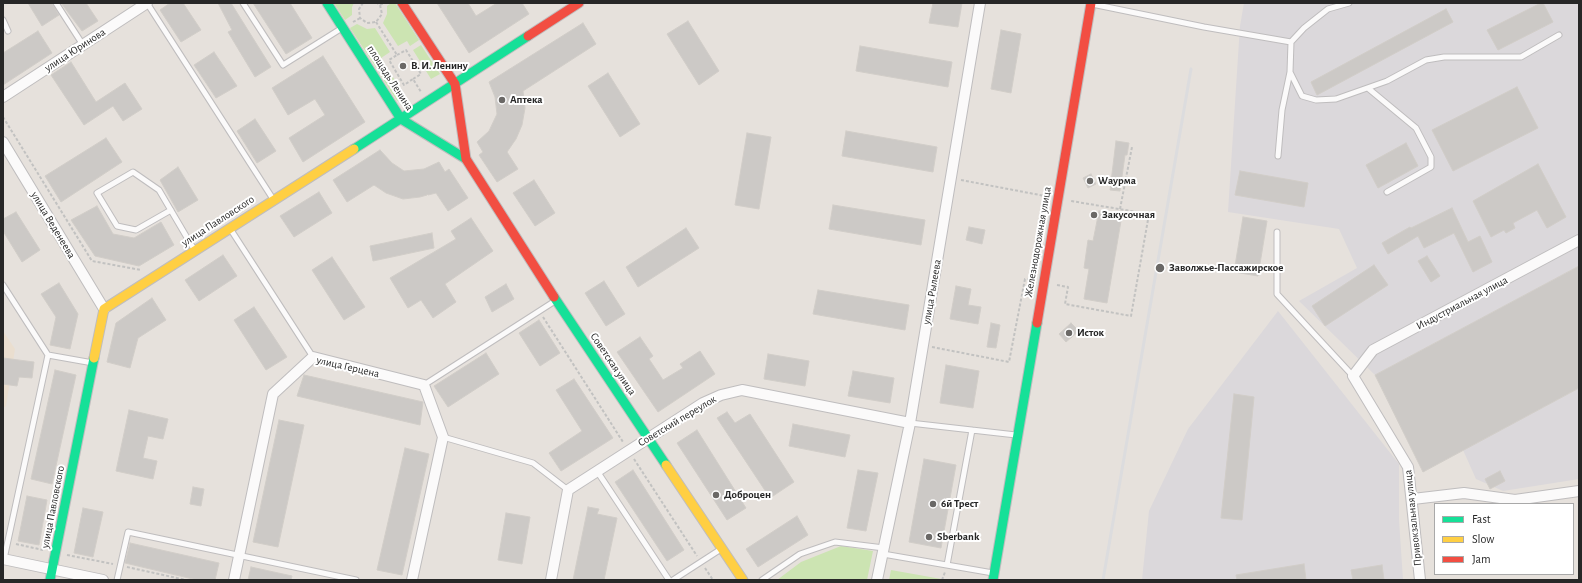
<!DOCTYPE html>
<meta charset="utf-8">
<style>
body{margin:0}
#map{position:relative;width:1582px;height:583px;overflow:hidden;background:#e6e1dc;font-family:"Alegreya Sans",sans-serif}
canvas{display:block}
.frame{position:absolute;inset:0;border:4px solid #272727;pointer-events:none}
.legend{position:absolute;left:1434px;top:503px;width:140px;height:72px;box-sizing:border-box;background:#fff;border:1px solid #a9a9a9;margin:0;padding:5px 7px;list-style:none;font-size:12px;color:#272727}
.legend li{display:flex;align-items:center;gap:8px;height:20px}
.legend b{width:20px;border:1px solid #a9a9a9}
</style>
<div id="map">
<canvas width="1582" height="583"></canvas>
<div class="frame"></div>
<ul class="legend">
<li><b style="height:5px;background:#16e098"></b>Fast</li>
<li><b style="height:5px;background:#ffcf43"></b>Slow</li>
<li><b style="height:5px;background:#f24e42"></b>Jam</li>
</ul>
</div>
<script>
const context = document.querySelector('canvas').getContext('2d');
context.lineJoin = 'round';
function fill(path, color) { context.fillStyle = color; context.fill(path, 'evenodd'); }
const shape = rows => new Path2D(rows.map(r => 'M' + r).join(''));
function strokePath(path, color, width, dash) { context.strokeStyle = color; context.lineWidth = width; context.lineCap = dash ? 'butt' : 'round'; context.setLineDash(dash || []); context.stroke(path); }
function write(font, color, halo, rows, align = 'center') {
  context.font = font + ' "Alegreya Sans",sans-serif'; context.lineWidth = 4; context.setLineDash([]); context.textBaseline = 'middle'; context.strokeStyle = halo; context.fillStyle = color; for (const [text, x, y, turn = 0] of rows) {
    context.save(); context.translate(x, y); context.rotate((+turn || 0) * Math.PI / 180); context.textAlign = isNaN(turn) ? turn : align; if (halo) context.strokeText(text, 0, 0); context.fillText(text, 0, 0); context.restore();
  }
}
const industrial = shape([
 [1244,3,1579,3,1579,266,1375,375,1299,301,1357,268,1339,229,1228,212,1240,26],
 [1278,311,1399,464,1399,520,1403,580,1142,580,1149,511,1188,429],
 [1579,388,1579,479,1503,491,1476,479,1463,450]
]);
const education = shape([
 [3,331,15,349,6,406,3,408]
]);
const green = shape([
 [334,3,354,3,352,7,352,15,345,20],
 [391,3,395,3,419,40,410,46,407,41,398,46,383,23,387,14,387,6],
 [357,24,367,29,375,28,390,52,381,58,385,64,377,69,350,28],
 [421,45,440,74,431,79,413,50],
 [387,68,405,96,397,101,379,73],
 [841,546,873,551,867,580,777,580,801,562],
 [891,570,947,580,889,580]
]);
const building = shape([
 [28,3,52,3,59,15,42,26,28,3],
 [61,3,86,3,98,21,82,31,61,3],
 [170,3,183,3,201,30,181,42,160,10,170,3],
 [218,3,231,3,271,67,255,77,228,32,232,30,218,3],
 [253,3,290,3,312,38,286,54,253,3],
 [437,3,468,3,476,16,497,3,522,3,529,14,469,53,437,3],
 [933,3,962,3,958,27,929,23,933,3],
 [1541,3,1543,3,1553,22,1498,50,1487,30,1541,3],
 [1446,9,1453,22,1317,95,1311,82,1446,9],
 [688,21,719,71,699,85,667,34,688,21],
 [583,23,596,44,523,91,525,108,522,125,516,139,507,152,518,169,497,182,479,155,483,152,477,142,489,131,497,114,495,97,489,82,583,23],
 [1001,30,1021,34,1011,93,991,89,1001,30],
 [38,31,52,53,3,85,3,53,38,31],
 [860,46,952,62,948,87,856,71,860,46],
 [214,52,237,86,216,98,194,65,214,52],
 [323,56,365,122,303,162,289,138,325,115,315,99,288,115,272,88,323,56],
 [71,62,96,102,125,83,142,109,123,121,113,106,84,125,51,75,71,62],
 [608,73,640,124,620,137,588,86,608,73],
 [1517,87,1538,128,1453,171,1432,130,1517,87],
 [255,119,276,151,257,163,237,131,255,119],
 [846,131,937,147,933,172,842,156,846,131],
 [747,133,771,137,759,209,735,205,747,133],
 [106,138,122,162,61,202,45,176,106,138],
 [1116,141,1129,143,1127,155,1125,155,1120,191,1110,190,1116,141],
 [1406,143,1418,166,1378,188,1366,165,1406,143],
 [380,150,392,163,404,171,424,169,439,162,445,172,449,169,468,198,448,211,436,193,428,195,427,194,427,195,420,197,403,199,386,193,374,185,347,202,333,180,380,150],
 [1538,164,1566,217,1547,228,1537,210,1513,223,1515,228,1506,233,1504,230,1491,237,1473,201,1538,164],
 [178,167,198,200,178,212,160,180,178,167],
 [1240,171,1308,183,1304,207,1235,195,1240,171],
 [1091,174,1096,184,1088,188,1083,178,1091,174],
 [534,180,555,213,535,226,513,193,534,180],
 [319,192,332,213,294,237,280,216,319,192],
 [833,205,925,220,921,245,829,229,833,205],
 [97,206,113,234,134,238,161,222,174,245,139,266,95,256,71,220,97,206],
 [1452,208,1468,242,1480,236,1492,262,1473,272,1454,233,1424,248,1418,236,1388,254,1382,243,1410,227,1411,228,1452,208],
 [1099,211,1122,215,1107,303,1084,299,1089,269,1084,268,1088,240,1093,241,1099,211],
 [16,212,40,250,22,262,3,231,3,219,16,212],
 [1243,217,1267,221,1258,276,1234,272,1243,217],
 [471,218,493,251,445,284,456,302,433,318,421,300,408,308,390,278,456,239,451,231,471,218],
 [969,227,985,230,982,244,966,240,969,227],
 [686,228,699,248,638,287,626,267,686,228],
 [432,233,434,248,373,261,370,246,432,233],
 [223,255,237,276,199,301,185,280,223,255],
 [1427,256,1440,276,1431,282,1418,261,1427,256],
 [332,257,365,307,344,320,312,270,332,257],
 [1374,265,1388,285,1325,326,1312,306,1374,265],
 [1579,266,1579,388,1423,472,1375,375,1579,266],
 [604,281,625,314,606,326,585,293,604,281],
 [59,283,78,314,70,349,50,345,56,317,41,294,59,283],
 [506,284,514,299,492,312,485,297,506,284],
 [956,286,971,289,968,305,981,307,978,324,950,319,956,286],
 [818,290,909,305,905,330,813,314,818,290],
 [152,298,166,320,138,338,130,368,107,362,116,323,152,298],
 [254,307,287,357,266,370,234,320,254,307],
 [539,320,560,353,540,366,519,333,539,320],
 [991,323,1000,325,996,348,987,347,991,323],
 [1071,323,1079,331,1066,342,1059,334,1071,323],
 [640,337,653,356,649,359,663,380,683,368,680,364,700,351,715,374,658,412,617,352,640,337],
 [486,353,499,374,448,407,434,386,486,353],
 [768,354,809,361,805,386,764,379,768,354],
 [3,358,34,362,32,378,19,377,17,386,3,384,3,358],
 [946,365,979,371,973,408,940,403,946,365],
 [55,370,76,375,52,484,31,479,55,370],
 [853,371,894,378,890,403,848,396,853,371],
 [304,375,423,402,420,425,297,396,304,375],
 [574,379,613,438,561,471,549,453,582,431,556,390,574,379],
 [1234,394,1254,397,1242,520,1221,518,1234,394],
 [129,410,168,419,163,439,148,436,143,458,157,461,153,479,116,471,129,410],
 [727,412,735,423,750,414,794,482,770,498,717,418,727,412],
 [279,420,304,425,278,547,253,542,279,420],
 [793,424,850,435,845,457,789,446,793,424],
 [697,430,746,508,727,520,677,443,697,430],
 [405,448,429,454,402,575,377,570,405,448],
 [924,459,956,465,941,548,909,542,924,459],
 [633,470,684,550,667,561,615,482,633,470],
 [858,470,878,473,866,531,847,528,858,470],
 [1500,471,1505,481,1490,489,1485,479,1500,471],
 [193,487,204,489,201,506,190,504,193,487],
 [27,496,47,500,39,545,18,541,27,496],
 [588,507,599,509,597,514,617,518,604,580,573,580,588,507],
 [83,508,103,512,93,557,74,553,83,508],
 [506,513,530,517,522,564,498,560,506,513],
 [797,516,808,535,758,567,746,549,797,516],
 [130,543,219,563,215,580,197,580,125,563,130,543],
 [1304,564,1306,580,1237,580,1236,575,1304,564],
 [1382,565,1384,580,1353,580,1351,570,1382,565],
 [251,567,292,576,291,580,248,580,251,567]
]);
const path = shape([
 [363,3,359,9,360,18,367,23,376,22,382,14,380,5,377,3],
 [380,5,384,3],
 [353,22,360,18],
 [376,22,397,55,389,60,404,85,413,79,421,92],
 [397,55,406,50,421,74,413,79],
 [3,117,92,261,141,270],
 [961,180,1045,196],
 [1120,209,1132,147],
 [1057,285,1068,287,1065,304,1131,316,1149,214,1071,201],
 [543,317,623,442],
 [932,347,1009,362,1025,279,1031,280],
 [634,459,697,556],
 [16,544,43,550],
 [67,555,113,564],
 [127,567,186,580],
 [705,568,713,580],
 [942,580,945,572]
]);
const lane = shape([
 [56,3,83,45],
 [147,3,273,199],
 [243,3,283,65,342,28],
 [1349,3,1328,9,1304,28,1291,42,1290,72,1302,96,1316,100,1336,99,1387,81,1426,60,1444,57,1521,57,1559,35],
 [1092,4,1204,27,1291,42],
 [3,20,8,31],
 [1369,89,1416,128,1431,157,1431,167,1387,192],
 [1278,156,1282,110,1290,72],
 [171,210,136,230,117,226,97,193,133,172,159,190,189,241,194,249],
 [231,230,313,357],
 [1277,232,1277,294,1353,376],
 [3,285,48,355,4,559],
 [48,355,93,363],
 [424,385,555,301],
 [910,423,1016,435],
 [443,437,533,463,568,490],
 [597,471,669,580],
 [883,554,993,573],
 [947,565,972,430],
 [117,580,128,532,356,580],
 [673,580,721,549],
 [762,580,800,554,835,542,884,548]
]);
const street = shape([
 [3,97,147,3],
 [3,142,104,309],
 [1413,499,1464,493,1515,500,1579,491],
 [3,559,103,580],
 [234,580,273,394,313,357,424,385,443,437,412,580],
 [551,580,568,490,703,403,721,395,742,390,910,423],
 [877,580,910,423,980,3],
 [1420,580,1408,467,1353,376,1373,350,1579,240]
]);
const fast = shape([
 [327,3,401,119,466,159],
 [354,149,528,36],
 [554,297,666,465],
 [50,580,94,358],
 [993,580,1037,323]
]);
const slow = shape([
 [94,358,104,309,354,149],
 [666,465,743,580]
]);
const jam = shape([
 [402,3,455,84,466,159,554,297],
 [528,36,579,3],
 [1037,323,1091,3]
]);
const rail = shape([
 [1103,580,1191,69]
]);
const markers = [
 [403,66,4,"#6a6866"],
 [502,100,4,"#6a6866"],
 [1090,181,4,"#6a6866"],
 [1094,215,4,"#6a6866"],
 [1160,268,5,"#6a6866"],
 [1069,333,4,"#6a6866"],
 [716,495,4,"#6a6866"],
 [933,504,4,"#6a6866"],
 [929,537,4,"#6a6866"]
];
const streetNames = [
 ["улица Юринова",75,50,-33],
 ["площадь Ленина",390,78,57],
 ["улица Павловского",218,221,-33],
 ["улица Веденеева",53,225,59],
 ["Железнодорожная улица",1038,242,-80],
 ["улица Рылеева",932,292,-80],
 ["Индустриальная улица",1462,303,-28],
 ["Советская улица",613,364,56],
 ["улица Герцена",348,367,13],
 ["Советский переулок",677,421,-31],
 ["улица Павловского",53,507,-79],
 ["Привокзальная улица",1413,518,-96]
];
const poiNames = [
 ["В. И. Ленину",411,66],
 ["Аптека",510,100],
 ["Wаурма",1098,181],
 ["Закусочная",1102,215],
 ["Заволжье-Пассажирское",1169,268],
 ["Исток",1077,333],
 ["Доброцен",724,495],
 ["6й Трест",941,504],
 ["Sberbank",937,537]
];
fill(industrial, '#dbd8db');
fill(education, '#eadecf');
fill(green, '#cce4b2');
fill(building, '#ccc9c6');
strokePath(building, '#d1cdc8', 1);
strokePath(lane, '#bfbdbe', 7);
strokePath(street, '#bfbdbe', 12);
strokePath(fast, '#bfbdbe', 11);
strokePath(slow, '#bfbdbe', 11);
strokePath(jam, '#bfbdbe', 11);
strokePath(path, '#c2c2c1', 2, [3, 2]);
strokePath(lane, '#fbfafa', 5);
strokePath(street, '#fbfafa', 10);
strokePath(fast, '#16e098', 9);
strokePath(slow, '#ffcf43', 9);
strokePath(jam, '#f24e42', 9);
strokePath(rail, '#dcdcde', 3);
for (const [x, y, r, color] of markers) { const dot = new Path2D(); dot.arc(x, y, r, 0, 2 * Math.PI); context.fillStyle = color; context.fill(dot); strokePath(dot, '#fff', 1.5); }
write('11px', '#272727', '#fff', streetNames);
write('bold 11px', '#272727', '#fff', poiNames, 'left');
</script>
